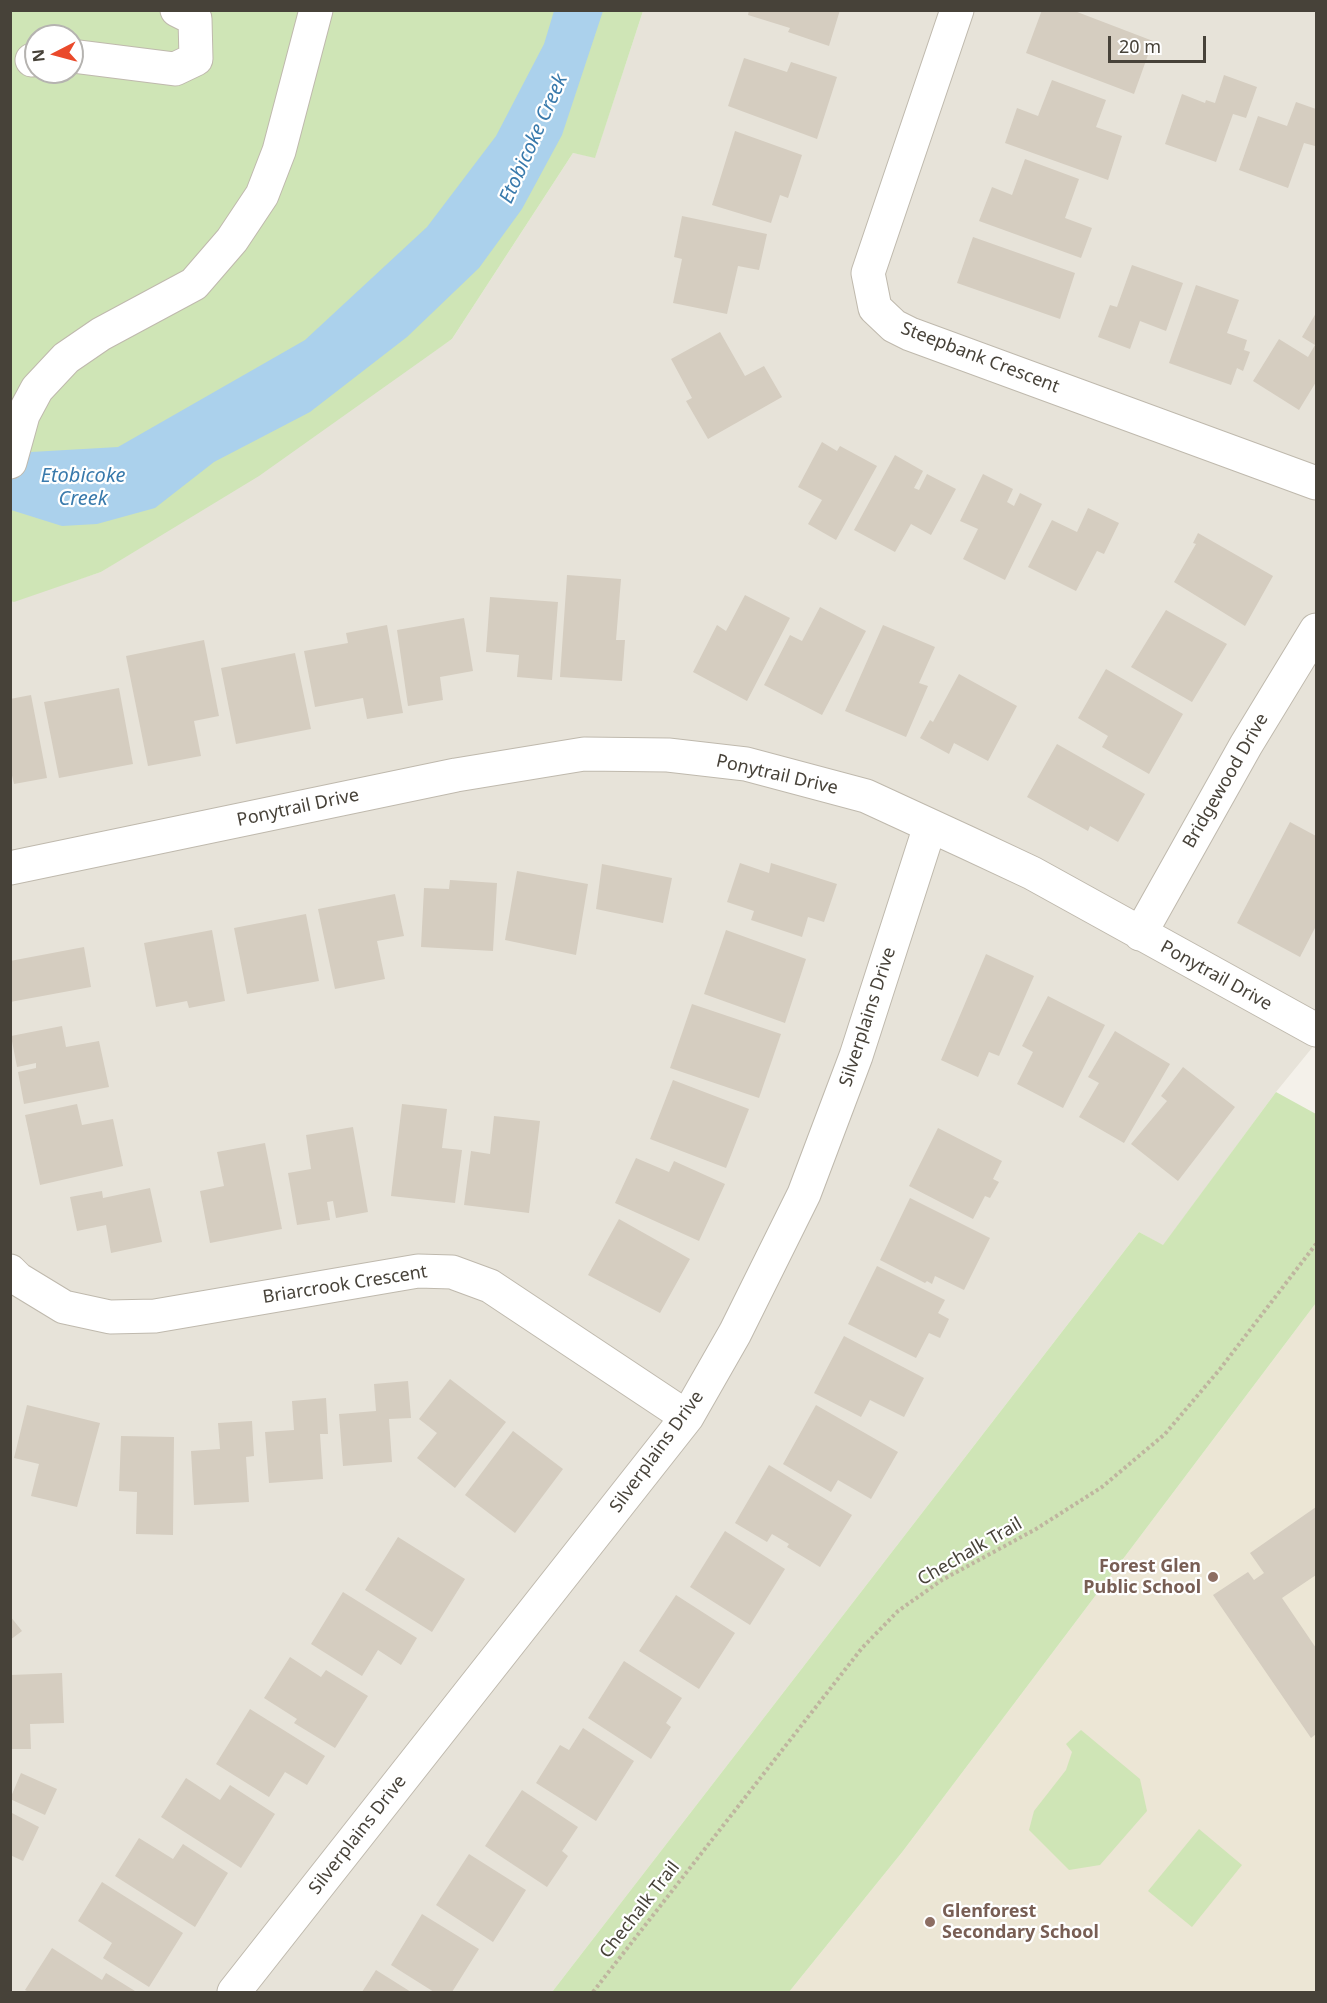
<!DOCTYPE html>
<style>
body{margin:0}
#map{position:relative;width:1327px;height:2003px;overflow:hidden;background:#f4f1ea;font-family:"Noto Sans",sans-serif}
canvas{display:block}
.frame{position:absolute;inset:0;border:12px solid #474239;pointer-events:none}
.north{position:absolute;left:24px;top:24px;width:60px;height:60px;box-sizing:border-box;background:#fff;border:2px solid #b5b3b0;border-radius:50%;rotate:264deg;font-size:16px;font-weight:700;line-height:24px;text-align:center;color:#474239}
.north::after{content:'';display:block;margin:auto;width:21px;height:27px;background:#ea4a2b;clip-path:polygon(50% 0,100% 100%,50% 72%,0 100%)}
.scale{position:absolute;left:1108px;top:36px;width:98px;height:27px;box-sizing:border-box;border:3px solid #474239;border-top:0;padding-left:8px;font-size:18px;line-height:21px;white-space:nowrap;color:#474239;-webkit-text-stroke:4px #fff;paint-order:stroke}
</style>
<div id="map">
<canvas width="1327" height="2003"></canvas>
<div class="frame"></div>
<div class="north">N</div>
<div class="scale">20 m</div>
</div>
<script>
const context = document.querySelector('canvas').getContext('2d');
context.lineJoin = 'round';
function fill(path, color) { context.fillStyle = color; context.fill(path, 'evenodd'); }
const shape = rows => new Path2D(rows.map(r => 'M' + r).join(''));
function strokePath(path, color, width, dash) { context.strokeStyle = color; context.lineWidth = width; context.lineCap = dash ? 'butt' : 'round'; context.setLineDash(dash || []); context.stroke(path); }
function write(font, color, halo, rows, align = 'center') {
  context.font = font + ' "Noto Sans",sans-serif'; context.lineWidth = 4.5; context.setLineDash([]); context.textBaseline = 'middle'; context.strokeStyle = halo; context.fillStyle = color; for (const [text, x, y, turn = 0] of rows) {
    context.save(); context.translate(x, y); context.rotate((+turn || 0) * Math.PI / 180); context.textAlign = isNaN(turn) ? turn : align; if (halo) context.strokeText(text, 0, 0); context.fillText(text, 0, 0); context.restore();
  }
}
const residential = shape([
 [643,11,1316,11,1316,1043,1276,1092,1163,1246,1139,1232,552,1992,11,1992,10,601,101,572,452,339,573,153,595,157]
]);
const education = shape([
 [1316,1303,1316,1992,789,1992,903,1851]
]);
const green = shape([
 [11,11,643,11,595,158,573,153,452,339,259,476,101,572,14,602,11,601],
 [36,36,72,36,72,72,36,72],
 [1276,1092,1316,1114,1316,1303,903,1851,789,1992,552,1992,1139,1232,1163,1245],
 [1081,1730,1140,1779,1147,1811,1100,1865,1069,1870,1029,1830,1034,1811,1066,1770,1072,1752,1066,1744],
 [1199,1829,1242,1865,1192,1927,1148,1891]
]);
const water = shape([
 [554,11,603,11,562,135,522,209,479,268,407,337,310,412,214,462,155,508,97,524,62,526,11,510,10,446,31,452,118,447,305,340,427,227,496,136,544,44]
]);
const building = shape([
 [749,10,840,10,829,46,788,32,790,28,748,15],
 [1042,10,1072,10,1153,41,1134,94,1026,53],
 [744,58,787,72,791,62,837,77,817,139,728,106],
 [1224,75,1257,87,1246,118,1233,114,1216,162,1165,144,1182,94,1205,103,1206,100,1215,103],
 [1052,80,1106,100,1096,127,1122,136,1108,180,1005,143,1017,108,1038,116],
 [1296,102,1316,109,1316,142,1315,146,1304,143,1288,188,1239,170,1258,116,1287,126],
 [735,131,802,155,788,198,780,195,771,223,712,205],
 [1025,159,1079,179,1065,218,1092,228,1081,258,979,221,992,187,1012,195],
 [682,216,767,234,759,270,738,266,727,314,673,303,682,259,674,257],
 [973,237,1075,273,1060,319,957,283],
 [1132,265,1183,283,1166,331,1140,321,1130,349,1098,337,1110,305,1117,307],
 [1196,285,1239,300,1227,333,1247,340,1244,350,1250,352,1243,371,1237,368,1231,385,1169,363],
 [1316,313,1316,382,1299,410,1253,381,1279,339,1308,357,1315,345,1302,337],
 [720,332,745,376,764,366,782,397,708,439,686,401,692,398,671,359],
 [822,442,837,451,840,446,877,466,836,540,808,524,822,500,798,487],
 [895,455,923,471,914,488,919,490,927,474,956,489,931,535,911,524,895,552,854,530],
 [983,474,1013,489,1007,502,1014,506,1020,493,1042,504,1005,580,963,559,978,529,960,521],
 [1088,508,1119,523,1104,554,1097,551,1076,591,1028,567,1052,520,1077,532],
 [1198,533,1273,576,1245,626,1174,582,1196,544,1193,543],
 [567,575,621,579,616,640,625,640,622,681,560,677],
 [745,595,790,618,747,701,693,672,717,625,726,631],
 [490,597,558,602,552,680,517,677,519,655,486,652],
 [820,607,866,631,822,715,764,685,790,635,802,641],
 [1166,610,1227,644,1192,702,1131,667],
 [464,618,473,671,440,677,443,700,408,706,397,630],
 [387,625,403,713,367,719,363,698,315,707,304,651,348,643,346,633],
 [883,625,935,647,919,683,928,686,906,737,845,711],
 [204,640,219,716,194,721,201,756,148,766,126,656],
 [295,653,311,729,236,744,221,668],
 [1106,669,1183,714,1149,774,1102,747,1108,736,1078,718],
 [959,674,1017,706,988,761,954,743,949,754,920,738,930,720,933,722],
 [119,688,133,764,59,778,44,702],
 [31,695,47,778,14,784,10,767,10,699],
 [1057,744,1145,794,1118,842,1090,826,1088,831,1027,797],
 [1290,822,1316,836,1316,926,1300,957,1237,923],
 [740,863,769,873,771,863,837,884,824,922,808,917,802,937,751,920,754,911,727,902],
 [602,864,672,878,663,923,596,909],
 [517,871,588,884,576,955,505,940],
 [450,880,497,883,493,951,421,947,424,888,449,889],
 [395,894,404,936,377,941,385,979,335,989,318,909],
 [306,914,319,981,247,994,234,928],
 [212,930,225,1001,189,1008,187,1001,156,1007,144,943],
 [726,930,806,959,785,1023,704,994],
 [84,947,91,987,10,1002,10,961],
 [986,954,1034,976,999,1056,989,1052,978,1077,941,1060],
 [1048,996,1105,1025,1063,1108,1017,1084,1033,1052,1022,1046],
 [692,1004,781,1034,759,1098,670,1068],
 [62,1026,66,1047,99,1041,109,1087,24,1104,18,1072,36,1068,36,1063,17,1067,11,1036],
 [1115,1031,1170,1064,1124,1143,1079,1117,1099,1083,1088,1077],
 [1183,1067,1235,1107,1178,1181,1131,1144,1167,1101,1161,1096],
 [673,1080,749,1109,726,1168,650,1139],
 [77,1104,82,1125,113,1119,123,1166,40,1185,25,1115],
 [402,1104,447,1109,442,1148,462,1150,455,1203,391,1196],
 [494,1116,540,1121,529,1213,464,1205,471,1151,490,1154],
 [353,1127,368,1212,336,1218,333,1201,327,1202,330,1220,297,1225,288,1173,311,1169,306,1135],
 [938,1128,1002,1161,993,1179,999,1182,990,1198,985,1196,973,1219,909,1186],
 [265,1143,282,1229,210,1243,200,1191,224,1186,217,1152],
 [636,1158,669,1172,674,1161,725,1184,699,1241,615,1203],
 [150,1188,162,1242,111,1253,106,1225,77,1231,70,1197,102,1191,103,1198],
 [910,1198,990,1238,964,1290,935,1276,932,1284,927,1281,925,1283,880,1260],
 [619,1219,690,1259,660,1313,588,1275],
 [877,1266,945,1300,938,1313,949,1319,940,1338,929,1333,916,1358,848,1324],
 [844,1336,924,1378,904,1417,870,1400,861,1417,814,1393],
 [450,1379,506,1422,455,1488,417,1458,437,1433,419,1419],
 [408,1381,411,1418,389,1419,392,1462,343,1466,339,1414,376,1411,374,1384],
 [326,1398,328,1434,320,1434,323,1479,269,1483,265,1432,294,1430,292,1401],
 [27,1405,100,1423,77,1507,31,1496,39,1464,14,1458],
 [816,1405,898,1452,871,1499,838,1480,831,1492,783,1464],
 [252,1421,254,1456,246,1457,249,1502,194,1505,191,1451,220,1449,218,1423],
 [513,1431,563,1469,515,1533,465,1495],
 [121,1436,174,1437,173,1535,136,1534,137,1492,119,1491],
 [769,1465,852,1515,820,1567,787,1547,789,1544,772,1534,767,1542,735,1523],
 [1316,1507,1316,1575,1282,1598,1316,1648,1316,1734,1311,1738,1213,1595,1248,1572,1254,1580,1264,1573,1250,1553],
 [725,1531,785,1569,750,1625,690,1587],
 [398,1537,465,1579,432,1632,365,1590],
 [343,1592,417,1638,401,1665,378,1650,362,1676,311,1644],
 [676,1595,735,1633,699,1689,639,1651],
 [10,1616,22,1631,10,1640],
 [290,1657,321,1677,326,1670,368,1696,335,1748,294,1723,297,1719,264,1698],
 [624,1661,682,1698,666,1723,671,1727,651,1759,588,1718],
 [62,1673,64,1723,30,1724,31,1749,10,1749,10,1675],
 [250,1709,325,1756,307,1785,285,1772,269,1797,216,1764],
 [583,1728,634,1761,596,1821,536,1783,560,1745,569,1750],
 [21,1773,57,1789,45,1815,10,1799],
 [186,1778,220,1800,230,1785,275,1814,241,1868,161,1817],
 [522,1790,578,1827,562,1851,568,1856,547,1887,485,1846],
 [10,1812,39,1827,23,1861,10,1855],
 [139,1838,173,1859,183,1844,228,1873,195,1927,115,1876],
 [469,1854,526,1890,493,1942,436,1905],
 [102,1882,183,1933,149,1987,103,1958,112,1943,78,1921],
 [422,1914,479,1949,452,1992,434,1992,391,1965],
 [52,1948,102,1980,106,1973,135,1991,29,1992,25,1990],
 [376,1970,411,1992,362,1992]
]);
const path = shape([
 [593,1992,862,1648,898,1611,942,1580,1036,1529,1102,1487,1165,1434,1220,1369,1316,1244]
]);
const minor = shape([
 [957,10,868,273,875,308,894,326,910,334,1316,483],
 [72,56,175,69,196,59,195,19,177,10],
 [32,60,36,59],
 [10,462,23,415,37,389,66,358,101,334,194,284,232,240,262,195,279,151,316,10],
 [10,868,456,775,584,754,668,755,746,764,866,796,968,843,1032,873,1316,1030],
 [1140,934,1246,745,1316,630],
 [10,1271,18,1279,64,1307,110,1317,155,1316,418,1271,452,1272,490,1286,687,1417],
 [234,1992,687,1417,735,1333,804,1194,856,1056,930,826]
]);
const markers = [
 [1213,1577,6,"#8d6e63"],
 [930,1922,6,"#8d6e63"]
];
const streetNames = [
 ["Steepbank Crescent",980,358,21],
 ["Ponytrail Drive",777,775,13],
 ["Bridgewood Drive",1226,781,-60],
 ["Ponytrail Drive",298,808,-12],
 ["Ponytrail Drive",1216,976,29],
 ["Silverplains Drive",868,1017,-72],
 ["Briarcrook Crescent",345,1285,-9],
 ["Silverplains Drive",657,1452,-54],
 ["Chechalk Trail",970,1552,-30],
 ["Silverplains Drive",358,1835,-52],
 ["Chechalk Trail",640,1910,-52]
];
const educationNames = [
 ["Forest Glen",1201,1567],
 ["Public School",1201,1588],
 ["Glenforest",942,1912,"left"],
 ["Secondary School",942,1933,"left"]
];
const waterNames = [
 ["Etobicoke Creek",534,139,-66],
 ["Etobicoke",83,476],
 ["Creek",83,499]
];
fill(residential, '#e7e3d9');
fill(education, '#ece6d5');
fill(green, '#cfe5b6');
fill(water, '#abd1ec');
fill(building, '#d5cdc0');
strokePath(minor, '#bfb9ad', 35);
strokePath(path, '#bfb59f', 4, [3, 3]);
strokePath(minor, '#fff', 33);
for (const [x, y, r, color] of markers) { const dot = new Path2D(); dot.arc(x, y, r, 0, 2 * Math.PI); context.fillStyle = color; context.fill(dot); strokePath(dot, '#fff', 2); }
write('18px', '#474239', '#fff', streetNames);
write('bold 18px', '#785e54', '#fff', educationNames, 'right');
write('italic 20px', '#397aac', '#fff', waterNames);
</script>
